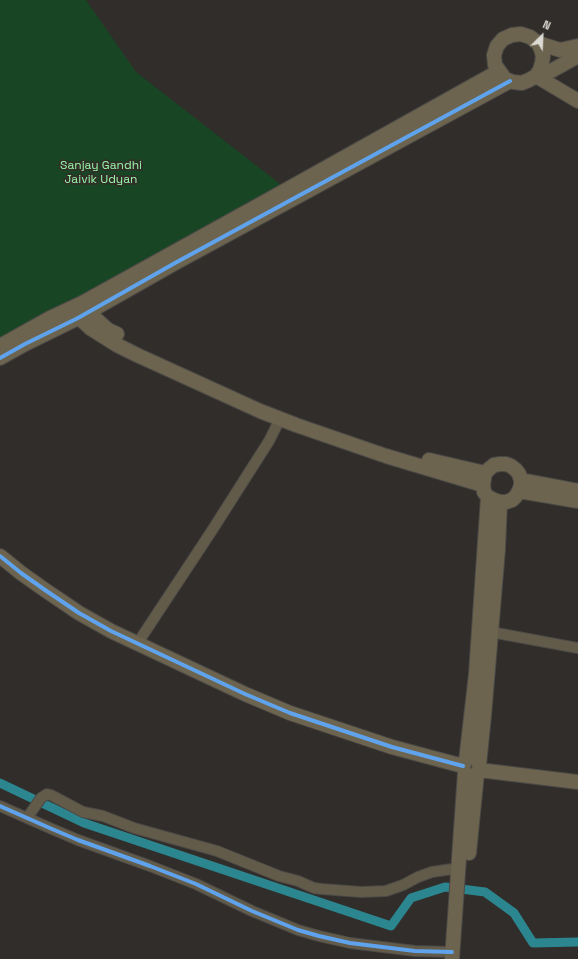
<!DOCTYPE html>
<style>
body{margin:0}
#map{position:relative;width:578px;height:959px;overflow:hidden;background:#302d2a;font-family:"Space Grotesk",sans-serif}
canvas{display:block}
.north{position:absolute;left:522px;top:16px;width:40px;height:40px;-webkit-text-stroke:3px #322e28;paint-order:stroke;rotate:24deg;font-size:11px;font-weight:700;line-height:16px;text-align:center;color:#dcdad5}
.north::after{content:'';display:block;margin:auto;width:14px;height:18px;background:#dcdad5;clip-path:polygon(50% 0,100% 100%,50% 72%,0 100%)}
</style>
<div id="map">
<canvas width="578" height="959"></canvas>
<div class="north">N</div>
</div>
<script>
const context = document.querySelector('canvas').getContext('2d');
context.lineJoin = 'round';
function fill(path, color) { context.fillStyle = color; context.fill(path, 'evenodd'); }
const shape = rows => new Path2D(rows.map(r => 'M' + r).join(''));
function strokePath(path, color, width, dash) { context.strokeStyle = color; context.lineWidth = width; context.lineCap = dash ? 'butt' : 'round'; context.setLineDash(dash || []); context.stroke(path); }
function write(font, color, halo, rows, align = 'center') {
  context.font = font + ' "Space Grotesk",sans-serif'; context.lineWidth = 3.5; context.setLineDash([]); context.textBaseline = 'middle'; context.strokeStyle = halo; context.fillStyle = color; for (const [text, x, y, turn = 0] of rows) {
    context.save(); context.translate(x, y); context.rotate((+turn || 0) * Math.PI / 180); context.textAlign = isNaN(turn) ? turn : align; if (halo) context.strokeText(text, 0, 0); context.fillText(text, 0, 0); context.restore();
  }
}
const green = shape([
 [0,0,86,0,136,72,284,187,0,345]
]);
const canal = shape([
 [0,783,84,823,391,926,411,898,445,887,485,892,514,913,533,943,578,942]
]);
const street = shape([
 [491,632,578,648],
 [137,644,211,532,269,441,280,419],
 [0,806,52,829,78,840,150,866,196,884,252,911,298,930,319,936,350,943,415,951,452,952],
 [27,818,41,798,47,794,51,795,83,812,103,816,134,828,217,851,279,876,298,881,314,888,322,889,361,892,386,891,403,885,418,877,432,872,459,868]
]);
const secondary = shape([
 [521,34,530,37,538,43,541,49,543,56,542,63,540,70,536,76,529,80,522,83,513,82,505,79,495,65,494,55,497,46,503,39,512,35,521,34],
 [538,43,560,50,578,46],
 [540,70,551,71,578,56],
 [536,76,578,101],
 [83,304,97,320,108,330,117,334],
 [73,312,90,328,117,345,137,355,260,411,296,425,386,456,483,485],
 [0,346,50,318,82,303,268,200,499,71],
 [0,358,25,344,78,318,175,263,510,81],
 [429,460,485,473],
 [521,480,578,491],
 [519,491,578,501],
 [0,556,21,573,45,590,79,613,111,631,245,694,290,713,392,747,463,766],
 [466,761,476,674,488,497,484,492,483,485,485,473,489,469,494,465,500,464,506,464,511,466,516,470,519,474,521,480,521,485,519,491,516,496,512,500,506,502,500,502,494,500,488,497],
 [479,765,484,716,498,549,500,502],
 [479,770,578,782],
 [469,853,477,773],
 [452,959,465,772]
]);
const cycleway = shape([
 [0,358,25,344,78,318,175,263,510,81],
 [0,556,21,573,45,590,79,613,111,631,245,694,290,713,392,747,463,766],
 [0,806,52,829,78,840,150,866,196,884,252,911,298,930,319,936,350,943,415,951,452,952]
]);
const parkNames = [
 ["Sanjay Gandhi",101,166],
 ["Jaivik Udyan",101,180]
];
fill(green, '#184624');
strokePath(canal, '#2c868f', 9);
strokePath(street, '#4b4946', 12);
strokePath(secondary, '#4b4946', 16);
strokePath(street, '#625b4a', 10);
strokePath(secondary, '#6c644f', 14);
strokePath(cycleway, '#60a3ed', 4);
write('12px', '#96f6a8', '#322e28', parkNames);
</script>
